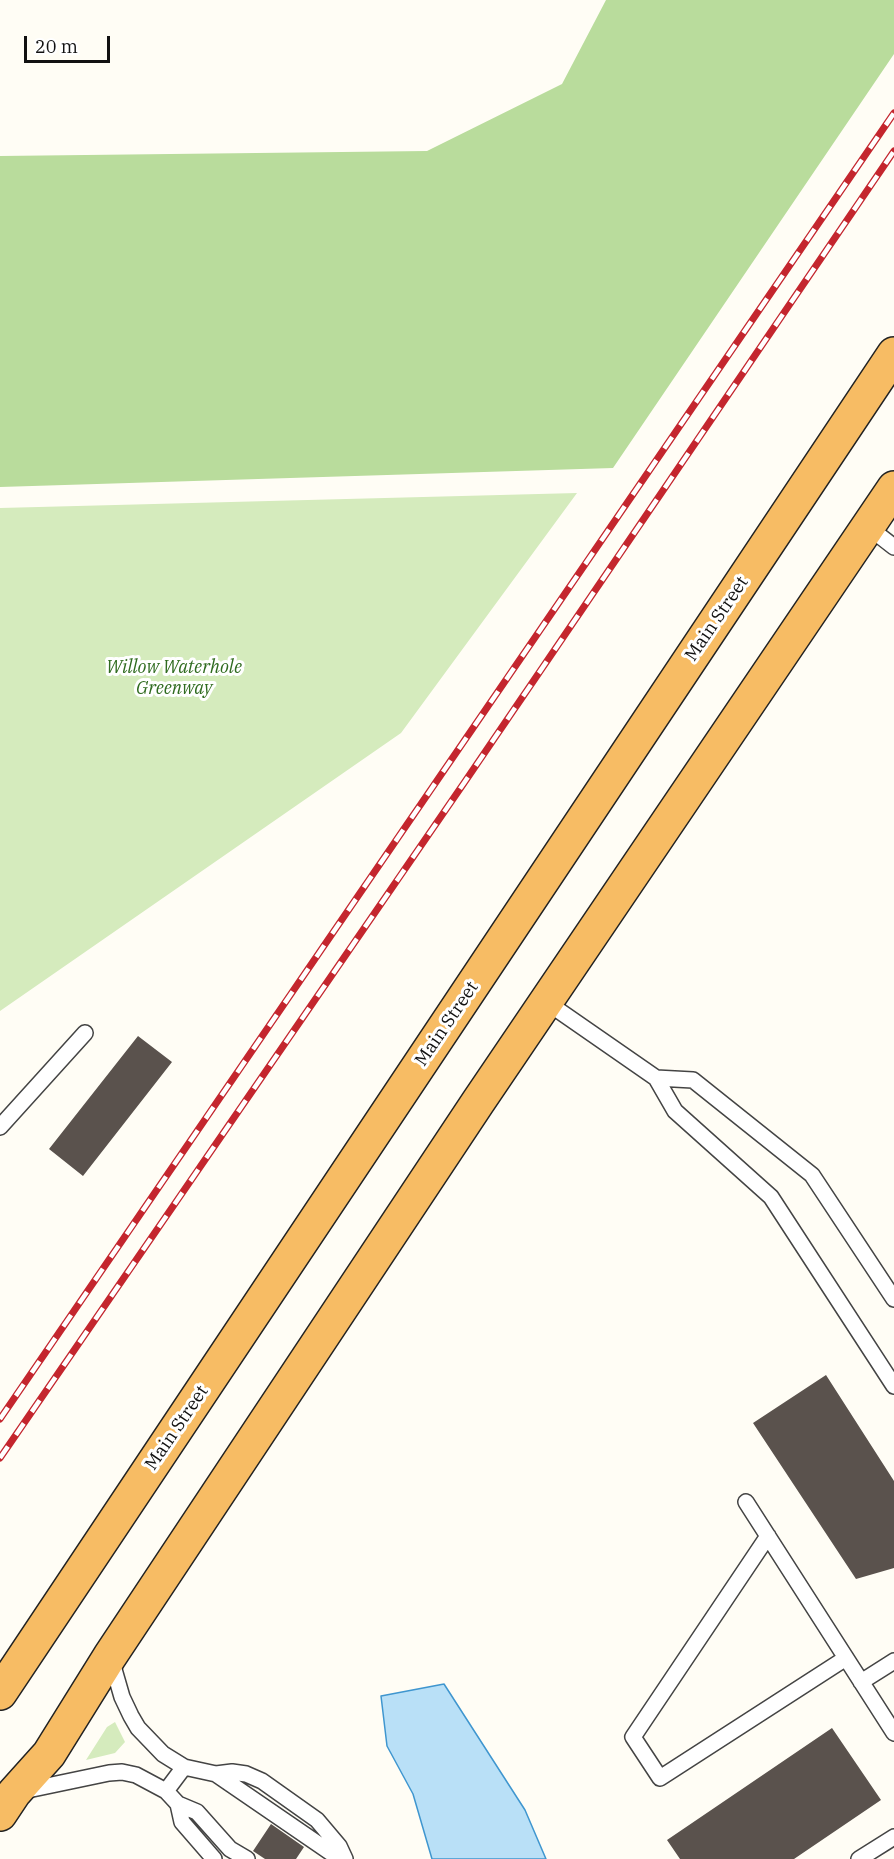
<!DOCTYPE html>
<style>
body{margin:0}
#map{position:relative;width:894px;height:1859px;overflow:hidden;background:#fffdf5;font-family:"IBM Plex Serif",serif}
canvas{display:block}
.scale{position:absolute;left:24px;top:36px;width:86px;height:27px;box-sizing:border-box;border:3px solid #111;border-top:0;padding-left:8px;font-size:18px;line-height:21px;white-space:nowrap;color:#111;-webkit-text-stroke:4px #fff;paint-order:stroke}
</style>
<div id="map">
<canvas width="894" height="1859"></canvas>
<div class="scale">20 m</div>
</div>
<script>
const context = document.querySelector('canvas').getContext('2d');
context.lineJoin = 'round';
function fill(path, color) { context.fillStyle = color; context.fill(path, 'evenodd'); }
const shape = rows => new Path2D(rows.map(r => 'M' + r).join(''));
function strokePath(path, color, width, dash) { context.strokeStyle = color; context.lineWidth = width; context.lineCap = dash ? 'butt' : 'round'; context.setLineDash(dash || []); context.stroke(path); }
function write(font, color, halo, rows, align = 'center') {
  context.font = font + ' "IBM Plex Serif",serif'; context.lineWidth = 6; context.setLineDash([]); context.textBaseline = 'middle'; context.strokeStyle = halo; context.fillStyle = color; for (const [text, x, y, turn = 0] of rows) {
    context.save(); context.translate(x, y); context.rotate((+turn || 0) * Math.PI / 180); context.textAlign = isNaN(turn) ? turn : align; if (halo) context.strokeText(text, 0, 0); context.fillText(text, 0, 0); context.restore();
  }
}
const green = shape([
 [577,493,401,733,0,1011,0,508],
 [115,1722,125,1742,115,1753,86,1760,107,1727]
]);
const forest = shape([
 [606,0,894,0,894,54,613,468,0,487,0,156,427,151,562,84]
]);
const water = shape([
 [444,1684,525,1810,546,1859,432,1859,413,1794,387,1746,381,1696,444,1684]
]);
const building = shape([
 [138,1036,172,1062,83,1176,49,1149],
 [826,1375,894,1481,894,1568,856,1579,753,1423],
 [832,1728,881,1800,794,1859,680,1859,667,1840],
 [271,1824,304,1847,296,1859,265,1859,253,1851]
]);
const service = shape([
 [867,526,894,547],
 [545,1001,656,1078,675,1111,771,1197,894,1386],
 [656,1078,693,1080,812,1175,894,1299],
 [0,1127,85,1033],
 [746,1502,894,1733],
 [768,1536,633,1737,660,1778,846,1658],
 [111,1659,122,1697,131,1716,138,1728,163,1754,184,1767,216,1774,232,1772,246,1774,262,1781,317,1820,339,1846,345,1859],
 [861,1682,894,1661],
 [216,1774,340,1859],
 [23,1791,109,1773,122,1772,136,1775,166,1791,178,1804,197,1812,230,1849,247,1859],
 [166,1791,184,1767],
 [178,1804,182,1822,214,1859],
 [859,1859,894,1837]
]);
const trunk = shape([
 [0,1693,894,354],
 [0,1814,14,1793,49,1754,110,1656,478,1102,894,488]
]);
const rail = shape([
 [0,1419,894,113],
 [0,1458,464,783,894,151]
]);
const streetNames = [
 ["Main Street",717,619,-56],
 ["Main Street",447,1024,-56],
 ["Main Street",177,1428,-56]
];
const parkNames = [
 ["Willow Waterhole",174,668],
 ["Greenway",174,689]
];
fill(green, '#d5ebbd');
fill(forest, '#b9dc9c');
fill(water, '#b9e0f7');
strokePath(water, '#3f96cf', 1.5);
fill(building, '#5a524d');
strokePath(service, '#444', 18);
strokePath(trunk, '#222', 36);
strokePath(service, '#fff', 15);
strokePath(trunk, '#f7bc64', 33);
strokePath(rail, '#c4262e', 7);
strokePath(rail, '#fff', 4.5, [14]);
write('18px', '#111', '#fff', streetNames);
write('italic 18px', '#2f6b1f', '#fff', parkNames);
</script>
